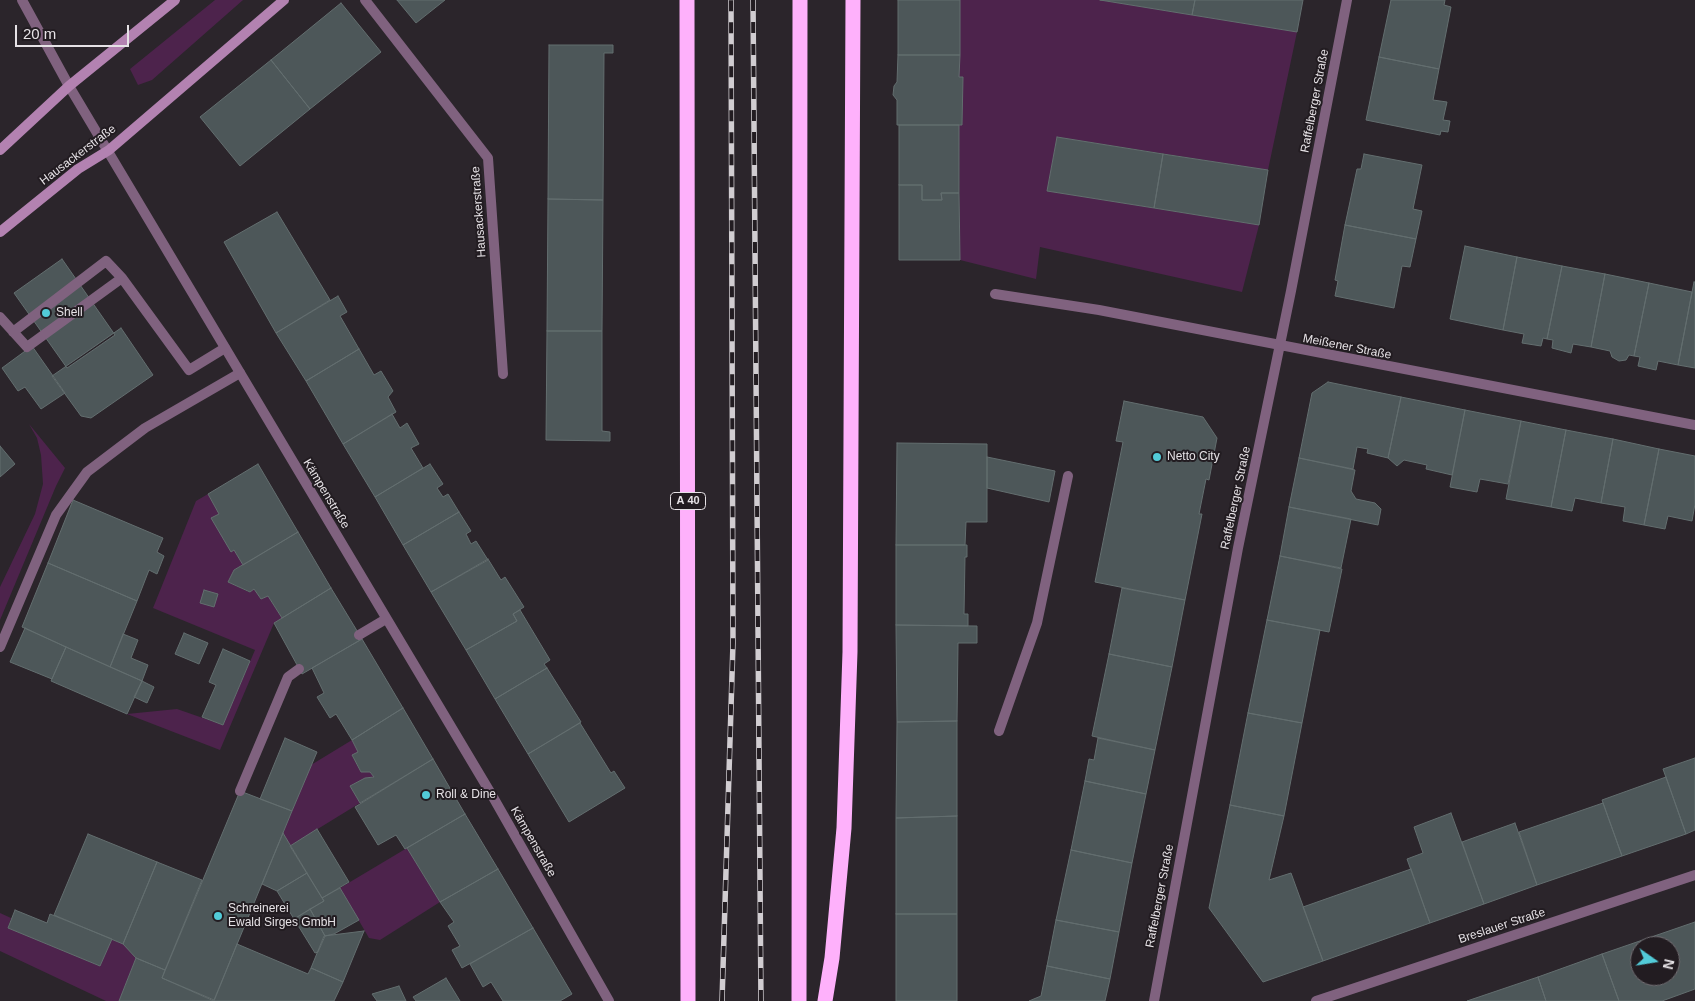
<!DOCTYPE html>
<meta charset="utf-8">
<style>
body{margin:0}
#map{position:relative;width:1695px;height:1001px;overflow:hidden;background:#2b252b;font-family:Arial,sans-serif}
canvas{display:block}
.north{position:absolute;left:1630px;top:936px;width:50px;height:50px;box-sizing:border-box;background:#221c21;border:1px solid #706b70;border-radius:50%;rotate:103deg;font-size:14px;font-weight:700;line-height:20px;text-align:center;color:#e6e2e6}
.north::after{content:'';display:block;margin:auto;width:18px;height:22px;background:#52cbd8;clip-path:polygon(50% 0,100% 100%,50% 72%,0 100%)}
.scale{position:absolute;left:15px;top:25px;width:114px;height:22px;box-sizing:border-box;border:2px solid #e6e2e6;border-top:0;padding-left:6px;font-size:15px;line-height:18px;white-space:nowrap;color:#e6e2e6;-webkit-text-stroke:4px #221c21;paint-order:stroke}
</style>
<div id="map">
<canvas width="1695" height="1001"></canvas>
<div class="north">N</div>
<div class="scale">20 m</div>
</div>
<script>
const context = document.querySelector('canvas').getContext('2d');
context.lineJoin = 'round';
function fill(path, color) { context.fillStyle = color; context.fill(path, 'evenodd'); }
const shape = rows => new Path2D(rows.map(r => 'M' + r).join(''));
function strokePath(path, color, width, dash) { context.strokeStyle = color; context.lineWidth = width; context.lineCap = dash ? 'butt' : 'round'; context.setLineDash(dash || []); context.stroke(path); }
function write(font, color, halo, rows, align = 'center') {
  context.font = font + ' Arial,sans-serif'; context.lineWidth = 4; context.setLineDash([]); context.textBaseline = 'middle'; context.strokeStyle = halo; context.fillStyle = color; for (const [text, x, y, turn = 0] of rows) {
    context.save(); context.translate(x, y); context.rotate((+turn || 0) * Math.PI / 180); context.textAlign = isNaN(turn) ? turn : align; if (halo) context.strokeText(text, 0, 0); context.fillText(text, 0, 0); context.restore();
  }
}
const green = shape([
 [215,0,243,0,152,80,138,85,130,69],
 [960,0,1100,0,1297,32,1268,170,1057,137,1047,191,1259,225,1242,292,1040,247,1036,279,960,260,959,125,962,124,963,78,959,77],
 [29,424,65,468,56,486,0,620,0,587,35,514,43,484,41,455,37,438],
 [208,494,219,514,212,518,231,551,234,550,243,565,234,570,228,582,249,592,254,589,261,599,268,596,282,618,274,623,220,750,127,714,177,709,223,725,255,650,153,608,196,501],
 [352,740,358,752,352,756,361,772,370,772,374,777,365,778,350,786,360,803,290,846,283,833,311,765],
 [407,848,440,902,380,940,369,938,340,888],
 [0,913,11,918,8,928,100,966,112,939,123,944,136,958,119,1001,106,1001,0,951]
]);
const building = shape([
 [397,0,445,0,416,23,397,0],
 [898,0,960,0,960,55,898,55,898,0],
 [1100,0,1195,0,1192,15,1100,0],
 [1195,0,1303,0,1297,32,1192,15,1195,0],
 [1391,0,1445,0,1444,5,1451,7,1439,69,1379,57,1391,0],
 [341,3,381,52,310,109,271,60,341,3],
 [549,45,613,45,613,53,604,53,603,200,548,199,549,45],
 [898,55,960,55,959,77,963,77,962,125,897,125,897,100,893,95,894,86,897,82,898,55],
 [1379,57,1439,69,1433,100,1447,102,1443,120,1450,121,1448,132,1441,131,1440,135,1366,120,1379,57],
 [271,60,310,109,240,166,200,117,271,60],
 [899,125,959,125,959,193,941,193,942,200,922,200,922,185,899,185,899,125],
 [1057,137,1163,154,1154,208,1047,191,1057,137],
 [1163,154,1268,170,1259,225,1154,208,1163,154],
 [1364,154,1422,165,1413,209,1422,211,1416,239,1345,225,1357,169,1361,169,1364,154],
 [899,185,922,185,922,200,942,200,941,193,959,193,960,260,899,260,899,185],
 [548,199,603,200,602,331,547,331,548,199],
 [277,212,330,300,276,333,224,242,277,212],
 [1345,225,1416,239,1410,267,1402,266,1394,308,1335,296,1338,281,1335,280,1345,225],
 [1465,246,1517,257,1503,330,1450,319,1465,246],
 [1517,257,1562,266,1547,339,1543,338,1541,346,1522,343,1524,334,1503,330,1517,257],
 [62,259,115,335,67,368,14,293,62,259],
 [1562,266,1605,274,1591,347,1573,344,1571,353,1552,348,1553,340,1547,339,1562,266],
 [1605,274,1649,283,1634,356,1629,355,1626,360,1619,361,1612,357,1610,351,1591,347,1605,274],
 [1694,282,1695,282,1695,368,1678,365,1694,282],
 [1649,283,1692,292,1678,365,1658,361,1656,370,1638,366,1640,357,1634,356,1649,283],
 [338,296,347,312,340,316,359,349,306,381,276,333,338,296],
 [121,328,153,375,91,418,81,416,52,376,121,328],
 [547,331,602,331,602,431,610,432,610,441,546,440,547,331],
 [32,346,65,393,41,409,25,387,18,391,2,368,32,346],
 [359,349,374,375,381,371,393,391,388,397,396,412,343,444,306,381,359,349],
 [1328,382,1401,397,1388,458,1367,453,1368,449,1357,447,1353,469,1299,458,1312,393,1328,382],
 [1401,397,1465,410,1452,475,1426,469,1427,465,1404,460,1397,466,1388,458,1401,397],
 [1124,401,1203,417,1217,438,1209,480,1206,479,1199,514,1202,514,1185,600,1095,582,1123,442,1116,441,1124,401],
 [1465,410,1521,421,1508,484,1480,479,1477,492,1450,487,1465,410],
 [392,414,400,428,407,423,419,444,411,448,423,468,375,497,343,444,392,414],
 [1521,421,1566,430,1551,507,1506,499,1521,421],
 [1566,430,1613,439,1601,503,1575,498,1572,511,1551,507,1566,430],
 [1613,439,1659,449,1644,525,1623,521,1625,507,1601,503,1613,439],
 [897,443,987,444,987,522,966,522,965,545,896,545,897,443],
 [0,446,15,464,0,477,0,446],
 [1659,449,1695,456,1695,504,1692,521,1668,516,1665,529,1644,525,1659,449],
 [987,457,1055,471,1049,502,987,488,987,457],
 [1299,458,1355,470,1351,491,1356,499,1375,503,1381,509,1378,525,1289,507,1299,458],
 [258,464,298,532,243,565,234,550,231,552,211,518,219,514,208,494,258,464],
 [430,464,443,484,437,488,443,497,448,494,459,512,403,545,375,497,430,464],
 [73,500,163,538,157,552,164,556,157,574,149,570,137,601,48,563,73,500],
 [1289,507,1351,519,1341,568,1280,556,1289,507],
 [459,512,471,531,466,534,471,544,476,541,488,560,431,592,403,545,459,512],
 [298,532,331,588,282,618,268,596,261,599,254,589,250,592,228,582,234,570,298,532],
 [896,545,967,545,967,557,965,557,964,614,968,614,968,626,896,625,896,545],
 [1280,556,1342,569,1329,632,1267,620,1280,556],
 [488,559,501,580,505,577,524,607,513,614,517,621,466,650,431,592,488,559],
 [48,563,137,601,110,667,22,627,48,563],
 [331,588,362,639,302,674,274,623,331,588],
 [1122,588,1185,600,1172,667,1109,654,1122,588],
 [204,590,218,594,214,607,200,603,204,590],
 [520,610,550,660,544,664,547,668,495,699,466,650,517,621,513,614,520,610],
 [1267,620,1320,630,1302,723,1248,713,1267,620],
 [896,625,977,626,977,643,958,643,957,721,897,722,896,625],
 [25,628,66,647,52,679,10,662,25,628],
 [184,633,208,643,199,664,175,654,184,633],
 [123,634,138,640,131,658,148,665,142,681,110,667,123,634],
 [362,639,403,708,352,740,336,714,330,718,317,697,324,693,312,668,362,639],
 [66,647,142,681,127,714,51,681,66,647],
 [223,649,250,661,223,725,202,717,216,685,209,682,223,649],
 [1109,654,1172,667,1155,750,1092,736,1109,654],
 [547,668,581,722,528,754,495,699,547,668],
 [142,681,154,687,147,703,134,697,142,681],
 [403,708,433,759,360,803,350,786,365,778,374,777,370,772,361,772,352,755,358,752,352,740,403,708],
 [1248,713,1302,723,1284,816,1230,805,1248,713],
 [957,721,957,816,896,818,897,722,957,721],
 [580,723,611,773,614,771,625,788,569,822,528,754,580,723],
 [285,738,317,752,292,811,260,799,285,738],
 [1098,738,1155,750,1146,794,1085,781,1089,759,1094,760,1098,738],
 [1695,758,1695,830,1686,834,1663,769,1695,758],
 [433,759,465,814,405,849,396,835,378,845,355,807,433,759],
 [1666,777,1686,834,1622,856,1602,800,1666,777],
 [1085,781,1146,794,1132,863,1071,850,1085,781],
 [240,791,292,811,214,1000,162,978,240,791],
 [1603,803,1622,856,1537,885,1519,832,1603,803],
 [1230,805,1284,816,1269,880,1291,873,1323,961,1263,982,1209,908,1230,805],
 [1451,813,1484,904,1430,923,1407,859,1423,853,1414,827,1451,813],
 [465,814,498,869,440,902,407,848,465,814],
 [957,816,957,914,896,914,896,818,957,816],
 [1515,823,1537,885,1484,904,1462,842,1515,823],
 [317,829,349,882,322,898,290,846,317,829],
 [283,833,307,873,277,891,262,884,283,833],
 [88,834,157,862,123,944,54,915,88,834],
 [1071,850,1132,863,1119,932,1056,920,1071,850],
 [157,862,202,880,165,970,136,958,123,944,157,862],
 [498,869,533,928,462,968,452,950,460,946,448,926,454,922,440,902,498,869],
 [1411,869,1430,923,1323,961,1303,907,1411,869],
 [307,873,324,901,294,919,277,891,307,873],
 [340,888,359,920,334,934,325,936,310,909,324,901,322,898,340,888],
 [310,909,325,936,318,952,315,953,294,919,310,909],
 [15,910,47,923,50,914,112,939,100,966,8,928,15,910],
 [896,914,957,914,957,1001,896,1001,896,914],
 [1056,920,1119,932,1110,979,1047,966,1056,920],
 [1695,922,1695,989,1662,1001,1619,1001,1602,954,1695,922],
 [1640,946,1670,946,1670,976,1640,976,1640,946],
 [533,928,572,994,560,1001,503,1001,491,982,483,987,470,964,533,928],
 [364,931,343,982,311,968,324,936,364,931],
 [237,944,308,974,311,968,343,982,334,1001,214,1001,237,944],
 [1602,954,1619,1001,1546,1001,1538,977,1602,954],
 [136,958,165,970,162,978,214,1001,119,1001,136,958],
 [1047,966,1110,979,1105,1001,1029,1001,1041,996,1047,966],
 [1538,977,1546,1001,1467,1001,1538,977],
 [446,978,460,1001,416,1001,413,997,446,978],
 [399,986,406,1001,377,1001,372,994,399,986]
]);
const lane = shape([
 [365,0,488,158,503,374],
 [0,317,27,347,122,278,189,370,225,348],
 [13,332,106,261,122,278],
 [359,635,386,619],
 [0,647,56,515,87,472,145,428,240,373],
 [999,731,1037,623,1068,476],
 [240,791,288,677,299,669]
]);
const street = shape([
 [22,0,69,86,493,797,609,1001],
 [995,294,1099,310,1695,425],
 [1154,1001,1238,548,1291,291,1347,0],
 [1316,1001,1695,875]
]);
const secondary = shape([
 [0,150,69,86,175,0],
 [0,232,78,169,109,150,284,0]
]);
const highway = shape([
 [687,0,688,1001],
 [799,1001,800,0],
 [825,1001,832,958,844,828,850,652,853,0]
]);
const rail = shape([
 [753,0,761,1001],
 [722,1001,733,643,731,0]
]);
const markers = [
 [46,313,5,"#52cbd8"],
 [1157,457,5,"#52cbd8"],
 [426,795,5,"#52cbd8"],
 [218,916,5,"#52cbd8"]
];
const shields = [
 [688,501,35]
];
const shieldNames = [
 ["A 40",688,501]
];
const streetNames = [
 ["Raffelberger Straße",1315,101,-79],
 ["Hausackerstraße",78,155,-37],
 ["Hausackerstraße",479,212,-94],
 ["Meißener Straße",1347,347,11],
 ["Kämpenstraße",326,494,59],
 ["Raffelberger Straße",1236,498,-78],
 ["Kämpenstraße",533,842,60],
 ["Raffelberger Straße",1160,896,-79],
 ["Breslauer Straße",1502,926,-18]
];
const poiNames = [
 ["Shell",56,313],
 ["Netto City",1167,457],
 ["Roll & Dine",436,795],
 ["Schreinerei",228,909],
 ["Ewald Sirges GmbH",228,923]
];
fill(green, '#4d234c');
fill(building, '#4d5759');
strokePath(building, '#636e6f', 1);
strokePath(lane, '#80627f', 10);
strokePath(street, '#80627f', 10);
strokePath(secondary, '#b382b1', 10);
strokePath(highway, '#feb1fb', 15);
strokePath(rail, '#d1cdd1', 5.5);
strokePath(rail, '#221c21', 4, [11]);
for (const [x, y, r, color] of markers) { const dot = new Path2D(); dot.arc(x, y, r, 0, 2 * Math.PI); context.fillStyle = color; context.fill(dot); strokePath(dot, '#221c21', 2); }
for (const [x, y, w] of shields) { const box = new Path2D(); box.roundRect(x - w / 2, y - 8.5, w, 17, 4); context.fillStyle = '#221c21'; context.fill(box); strokePath(box, '#e6e2e6', 1); }
write('bold 11px', '#e6e2e6', null, shieldNames);
write('12px', '#e6e2e6', '#221c21', streetNames);
write('12px', '#e6e2e6', '#221c21', poiNames, 'left');
</script>
